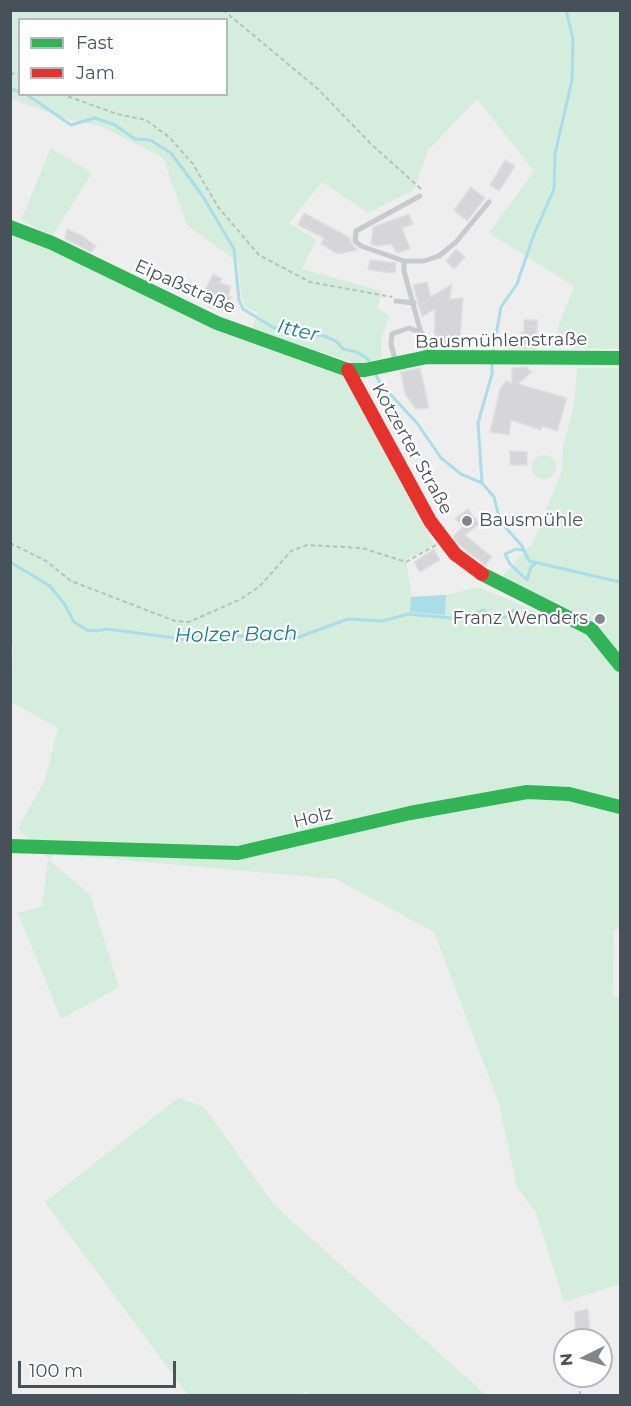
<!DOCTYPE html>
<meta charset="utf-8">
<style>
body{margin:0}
#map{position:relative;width:631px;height:1406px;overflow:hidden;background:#efeeee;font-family:Montserrat,sans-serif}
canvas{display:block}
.frame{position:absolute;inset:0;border:12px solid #465159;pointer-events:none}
.legend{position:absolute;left:18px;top:18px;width:210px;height:78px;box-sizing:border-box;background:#fff;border:2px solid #b5b9bd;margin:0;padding:8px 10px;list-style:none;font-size:18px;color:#465159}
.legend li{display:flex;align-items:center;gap:12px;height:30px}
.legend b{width:30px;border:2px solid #b5b9bd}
.north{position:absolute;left:553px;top:1328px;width:60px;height:60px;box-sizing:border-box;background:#fff;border:2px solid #b5b9bd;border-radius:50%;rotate:265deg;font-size:16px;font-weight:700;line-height:24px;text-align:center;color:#465159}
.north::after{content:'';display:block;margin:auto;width:21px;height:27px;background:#81888d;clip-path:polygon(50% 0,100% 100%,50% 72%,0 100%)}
.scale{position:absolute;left:18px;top:1361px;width:158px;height:27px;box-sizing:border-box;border:3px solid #465159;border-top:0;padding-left:8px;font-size:18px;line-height:21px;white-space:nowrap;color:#465159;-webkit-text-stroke:4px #fff;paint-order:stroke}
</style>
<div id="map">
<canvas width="631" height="1406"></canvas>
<div class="frame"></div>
<ul class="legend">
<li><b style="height:8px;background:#30b455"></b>Fast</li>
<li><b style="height:8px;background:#e5322d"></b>Jam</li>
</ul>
<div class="north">N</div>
<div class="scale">100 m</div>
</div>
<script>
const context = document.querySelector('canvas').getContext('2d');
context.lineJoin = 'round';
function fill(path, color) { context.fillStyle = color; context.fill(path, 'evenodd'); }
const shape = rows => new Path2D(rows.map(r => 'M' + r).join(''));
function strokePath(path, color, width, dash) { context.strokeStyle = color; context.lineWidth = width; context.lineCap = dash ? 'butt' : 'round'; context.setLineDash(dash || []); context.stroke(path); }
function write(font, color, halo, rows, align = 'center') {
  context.font = font + ' Montserrat,sans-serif'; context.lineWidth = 4.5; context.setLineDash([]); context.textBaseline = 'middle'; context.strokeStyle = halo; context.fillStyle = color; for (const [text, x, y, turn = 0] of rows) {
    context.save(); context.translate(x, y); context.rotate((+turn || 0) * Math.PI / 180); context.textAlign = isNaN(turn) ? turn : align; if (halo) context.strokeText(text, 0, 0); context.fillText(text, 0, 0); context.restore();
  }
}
const green = shape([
 [11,11,620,11,620,349,551,347,574,286,489,233,534,171,477,99,428,150,414,190,368,213,322,182,289,223,316,240,302,269,382,291,377,308,390,316,381,339,382,359,360,365,252,329,258,313,246,307,242,300,238,262,187,225,163,158,101,126,70,120,11,99],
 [20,20,226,20,226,94,20,94],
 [51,148,92,173,52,236,21,220],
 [10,232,343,372,434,545,406,560,412,597,446,595,478,587,563,623,570,612,501,578,533,542,562,471,563,447,574,405,577,368,620,368,620,928,614,931,613,996,620,997,620,1284,564,1302,536,1213,517,1187,499,1104,434,932,336,879,56,854,48,859,90,895,119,987,61,1019,18,913,42,906,48,859,18,828,45,780,58,728,11,702,13,646,10,645],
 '532 467a12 12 0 1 1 24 0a12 12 0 1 1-24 0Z',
 [178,1098,204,1107,274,1205,486,1395,311,1396,305,1391,301,1396,188,1395,45,1202]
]);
const water = shape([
 [446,595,445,615,410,612,411,597]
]);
const stream = shape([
 [10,88,20,92],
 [26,94,71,125,95,118,115,125,135,139,150,140,171,153,202,195,234,249,239,300,243,309,274,328,324,336,336,341,343,349,357,352,368,359,371,364],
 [493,352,501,307,517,284,533,237,554,189,555,154,572,80,573,39,566,10],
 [375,373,380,383,417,423,441,458,461,474,482,483,494,497,500,521,522,546,529,561,620,582],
 [482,483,478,423,492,374,492,362],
 [522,550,516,549,505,554,510,564,527,580],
 [10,562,50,586,65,605,74,622,87,630,96,631,107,629,183,639,239,636,296,638,348,619,383,621,408,614,463,619,484,610,491,617,506,617,514,610],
 [527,580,531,567,535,564]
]);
const building = shape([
 [505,160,515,166,499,191,490,185,505,160],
 [471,187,485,198,467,221,454,210,471,187],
 [304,213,350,238,351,243,358,250,338,254,321,244,324,238,298,225,304,213],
 [409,214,413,224,402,228,410,249,397,253,391,244,377,246,371,244,373,227,409,214],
 [67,229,83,236,96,246,91,252,65,239,67,229],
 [456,249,465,257,454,269,446,261,456,249],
 [370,260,396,263,395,273,368,270,370,260],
 [213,274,222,279,220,283,231,286,228,296,232,297,229,301,234,302,231,313,210,307,213,296,204,292,213,274],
 [427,282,431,297,452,284,450,299,463,298,460,337,457,337,457,345,452,347,434,346,435,309,422,317,413,285,427,282],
 [524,320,538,320,535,349,517,348,517,338,520,338,520,332,524,333,524,320],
 [528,367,529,371,533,371,518,384,567,398,557,431,542,426,541,430,511,420,509,435,490,432,500,389,506,381,512,383,512,368,528,367],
 [420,368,429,408,416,409,405,394,401,372,420,368],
 [510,451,527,452,527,465,510,465,510,451],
 [468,509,479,524,465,535,492,557,485,565,460,546,453,537,462,527,455,518,468,509],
 [434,549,440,560,420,572,414,562,434,549],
 [588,1309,591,1340,577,1340,574,1312,588,1309]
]);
const path = shape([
 [223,10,318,89,370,143,421,189],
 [10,73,20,75],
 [61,94,117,114,146,120,169,137,193,164,218,207,259,255,310,282,392,297],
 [10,543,46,561,71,581,175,621,189,622,241,599,260,586,291,551,307,545,362,548,406,562,436,545],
 [579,1376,580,1396]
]);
const lane = shape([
 [420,196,356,231,355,241,361,246,404,261,424,261,439,256,456,242,489,202],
 [404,261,404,271,427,355],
 [396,301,414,303],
 [396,363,391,344,392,334,409,328,422,333]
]);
const fast = shape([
 [10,227,52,243,217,323,348,370,365,370,427,357,620,358],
 [482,574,591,629,620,665],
 [10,846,238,853,410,813,527,792,569,794,620,807]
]);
const jam = shape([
 [348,370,430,521,455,554,482,574]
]);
const markers = [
 [467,521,6,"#81888d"],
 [600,619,6,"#81888d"]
];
const streetNames = [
 ["Eipaßstraße",185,287,24],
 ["Bausmühlenstraße",501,341,-1],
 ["Kotzerter Straße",412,449,61],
 ["Holz",313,818,-14]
];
const poiNames = [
 ["Bausmühle",479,521],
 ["Franz Wenders",588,619,"right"]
];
const waterNames = [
 ["Itter",298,331,13],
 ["Holzer Bach",236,635,-1]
];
fill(green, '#d4eddc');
fill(water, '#aadde8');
strokePath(stream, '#aadde8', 3);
fill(building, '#d6d6d8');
strokePath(building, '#e0e0e1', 1.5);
strokePath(path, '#b6c2be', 2, [4.5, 3]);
strokePath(lane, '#c8cacd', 5);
strokePath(fast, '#30b455', 14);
strokePath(jam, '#e5322d', 14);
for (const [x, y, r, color] of markers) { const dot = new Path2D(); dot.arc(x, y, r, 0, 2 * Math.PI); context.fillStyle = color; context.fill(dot); strokePath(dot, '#fff', 2); }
write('18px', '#465159', '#fff', streetNames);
write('18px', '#465159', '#fff', poiNames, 'left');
write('italic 20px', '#147f98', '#fff', waterNames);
</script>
